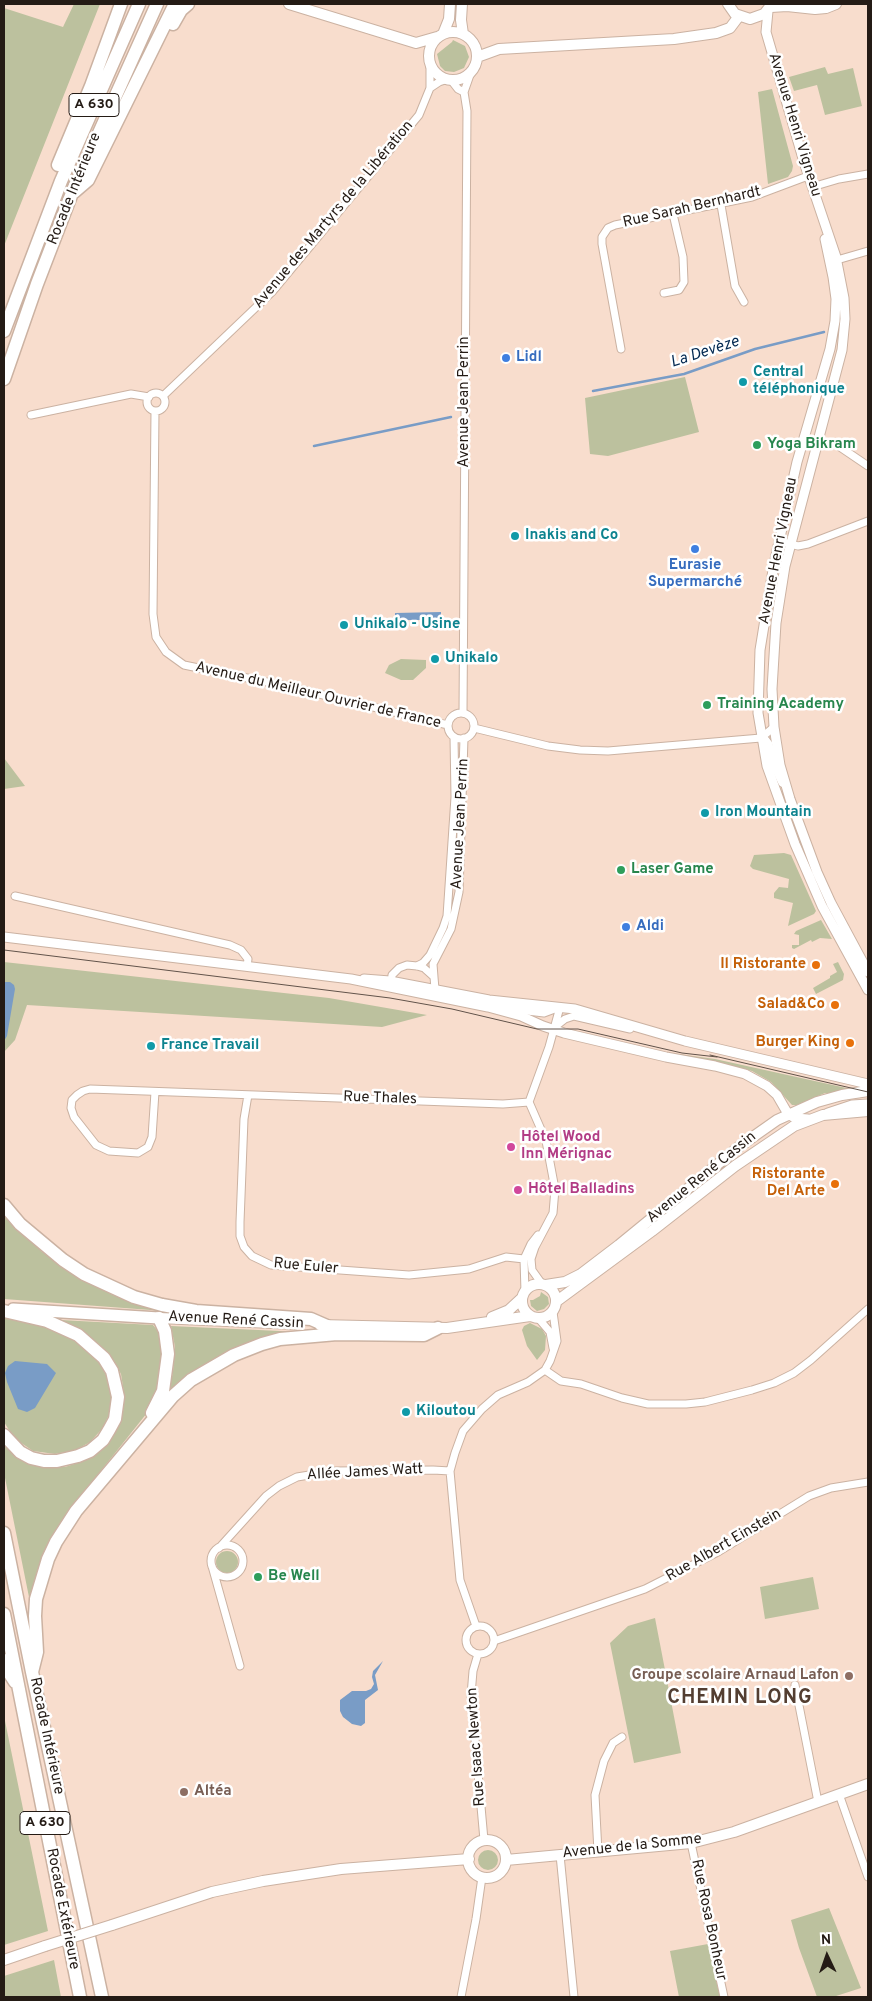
<!DOCTYPE html>
<meta charset="utf-8">
<style>
body{margin:0}
#map{position:relative;width:872px;height:2001px;overflow:hidden;background:#f8ddcd;font-family:Overpass,sans-serif}
canvas{display:block}
.frame{position:absolute;inset:0;border:5px solid #241b15;pointer-events:none}
.north{position:absolute;left:802px;top:1931px;width:50px;height:50px;-webkit-text-stroke:4px #fff;paint-order:stroke;rotate:357deg;font-size:14px;font-weight:700;line-height:20px;text-align:center;color:#241b15}
.north::after{content:'';display:block;margin:auto;width:18px;height:22px;background:#241b15;clip-path:polygon(50% 0,100% 100%,50% 72%,0 100%)}
</style>
<div id="map">
<canvas width="872" height="2001"></canvas>
<div class="frame"></div>
<div class="north">N</div>
</div>
<script>
const context = document.querySelector('canvas').getContext('2d');
context.lineJoin = 'round';
function fill(path, color) { context.fillStyle = color; context.fill(path, 'evenodd'); }
const shape = rows => new Path2D(rows.map(r => 'M' + r).join(''));
function strokePath(path, color, width, dash) { context.strokeStyle = color; context.lineWidth = width; context.lineCap = dash ? 'butt' : 'round'; context.setLineDash(dash || []); context.stroke(path); }
function write(font, color, halo, rows, align = 'center') {
  context.font = font + ' Overpass,sans-serif'; context.lineWidth = 5; context.setLineDash([]); context.textBaseline = 'middle'; context.strokeStyle = halo; context.fillStyle = color; for (const [text, x, y, turn = 0] of rows) {
    context.save(); context.translate(x, y); context.rotate((+turn || 0) * Math.PI / 180); context.textAlign = isNaN(turn) ? turn : align; if (halo) context.strokeText(text, 0, 0); context.fillText(text, 0, 0); context.restore();
  }
}
const green = shape([
 [74,4,100,4,4,246,4,8,63,27],
 [453,40,465,46,469,57,464,68,454,72,445,71,440,66,437,54,452,42],
 [825,67,828,74,853,68,862,106,825,115,817,85,794,91,789,77],
 [772,89,793,166,792,171,788,177,768,184,758,92],
 [685,377,699,432,608,456,590,454,585,398],
 [401,659,426,660,426,668,413,680,401,680,385,673,389,665],
 [4,758,25,786,4,789],
 [784,853,791,855,816,911,814,914,788,926,793,903,774,898,774,893,779,887,788,888,789,879,753,869,750,866,754,855],
 [821,920,832,939,820,938,812,942,811,940,794,949,792,948,792,945,799,945,799,935,794,934,796,931],
 [4,962,329,998,427,1015,382,1027,27,1005,15,1040,4,1052],
 [838,962,844,974,843,980,816,994,813,988,830,978,830,976,837,972,833,964],
 [671,1053,715,1059,851,1089,828,1094,825,1093,797,1105,792,1105,771,1082,752,1071,708,1060,670,1056],
 [4,1212,41,1251,72,1274,113,1295,164,1311,4,1299],
 [541,1292,548,1297,549,1304,544,1309,537,1311,531,1306,530,1300,533,1300,540,1296],
 [4,1317,30,1321,62,1333,88,1349,103,1368,111,1388,111,1410,103,1428,90,1442,76,1450,55,1454,33,1451,14,1438,4,1422],
 [61,1320,153,1325,162,1336,163,1352,157,1392,147,1413,76,1502,31,1607,4,1473,4,1444,24,1461,44,1467,65,1467,86,1460,104,1448,116,1431,123,1412,124,1393,121,1374,111,1357,85,1332],
 [530,1323,542,1329,546,1336,545,1350,537,1360,527,1346,522,1330,524,1326],
 [171,1326,302,1332,271,1337,169,1393,173,1371,175,1347],
 '216 1562a11 11 0 1 1 22 0a11 11 0 1 1-22 0Z',
 [813,1577,819,1609,765,1619,760,1587],
 [655,1618,681,1753,634,1763,610,1643,628,1626],
 [4,1716,48,1931,4,1945],
 '478 1860a10 10 0 1 1 20 0a10 10 0 1 1-20 0Z',
 [829,1908,861,1988,833,1997,817,1997,799,1948,791,1920],
 [708,1944,720,1997,679,1997,670,1951],
 [54,1960,61,1997,4,1997,4,1976]
]);
const water = shape([
 [441,612,441,620,395,620,395,613],
 [4,982,10,982,14,985,15,989,7,1036,4,1041],
 [15,1361,47,1364,56,1373,35,1408,27,1412,18,1409,7,1382,5,1373,8,1366],
 [383,1661,375,1675,378,1690,365,1700,365,1723,361,1726,352,1724,343,1717,340,1711,340,1700,352,1691,366,1691,371,1689,374,1684,372,1677,373,1671]
]);
const stream = shape([
 [593,391,684,374,755,349,824,332],
 [314,446,451,417]
]);
const minor = shape([
 [451,80,458,89,464,92],
 [430,88,439,82,448,79],
 [812,187,839,179,868,174],
 [721,205,735,286,744,302],
 [837,260,868,251],
 [664,293,679,290,684,282,683,257,673,214],
 [621,349,602,244,602,237,608,228,615,225,752,197,808,176],
 '147 402a9 9 0 1 1 18 0a9 9 0 1 1-18 0Z',
 [163,396,272,292,419,115,430,88,430,64],
 [155,411,153,614,156,637,166,652,184,665,286,686,448,725],
 [31,415,131,394,149,397],
 [840,447,868,466],
 [779,541,798,546,808,544,868,521],
 [463,713,467,111,464,92,471,72],
 '448 726a13 13 0 1 1 26 0a13 13 0 1 1-26 0Z',
 [474,728,548,746,580,750,608,751,761,738,774,727],
 [761,738,766,740,769,744,774,766,782,783],
 [15,896,230,945,241,950,248,959,247,966],
 [417,966,423,963,430,955,443,928,447,916,455,797,454,737],
 [434,977,433,964,451,929,459,892,464,738],
 [391,984,392,975,399,968,407,965,417,966,424,968,434,977,435,989,433,992],
 [502,1008,544,1013,560,1007],
 [556,1026,565,1019,574,1016,630,1029],
 [155,1092,152,1137,148,1147,138,1153,109,1151,96,1145,74,1117,71,1108,72,1100,77,1095,83,1091,90,1089,503,1104,529,1102,549,1047,560,1007],
 [248,1095,244,1119,240,1222,240,1236,244,1247,252,1256,271,1265,409,1275,469,1269,506,1257,524,1259],
 [529,1102,546,1141,555,1189,553,1213,535,1247,531,1259,532,1270,542,1284],
 [525,1292,524,1259,531,1244,538,1235],
 [539,1319,550,1332,553,1348],
 [545,1370,561,1381,581,1384,622,1398,648,1404,686,1404,705,1402,752,1390,774,1383,794,1373,811,1360,868,1309],
 '211 1561a16 16 0 1 1 32 0a16 16 0 1 1-32 0Z',
 [219,1548,266,1496,279,1486,297,1477,334,1471,433,1470,450,1471],
 [212,1566,240,1666],
 '466 1640a14 14 0 1 1 28 0a14 14 0 1 1-28 0Z',
 [476,1626,460,1580,450,1471,455,1453,463,1431,482,1409,498,1395,528,1382,545,1370,550,1361,557,1341,553,1312],
 [494,1641,645,1589,718,1552,809,1496,831,1488,868,1482],
 [478,1654,473,1671,471,1695,484,1840],
 [795,1685,818,1802],
 [839,1794,868,1877],
 [691,1843,724,1997],
 [598,1852,595,1795,604,1761,613,1743,622,1737],
 [560,1855,574,1997],
 [461,1997,476,1919,482,1877]
]);
const tertiary = shape([
 [768,11,766,32,804,162,836,257,844,298,845,319,842,350,785,566,776,623,772,689,774,727,780,765,790,799,817,872,831,903,868,972],
 [825,239,833,277,836,299,835,321,830,349,797,462,774,564,760,650,758,713,767,766,795,844,822,906,868,990],
 [4,937,351,979,488,1007,521,1016,543,1026,564,1033,666,1057,715,1066,745,1074,767,1086,777,1095,788,1114,795,1118,808,1119],
 [364,979,390,981,489,1000,575,1009,685,1041,868,1084],
 [828,1113,852,1105,868,1104]
]);
const secondary = shape([
 [289,4,416,43,437,37],
 [462,4,461,20,463,34],
 [728,4,735,14,750,19,764,14,772,4],
 [771,7,787,6,815,9,826,8,836,4],
 '429 56a24 24 0 1 1 48 0a24 24 0 1 1-48 0Z',
 [443,34,449,19,450,4],
 [477,57,499,49,674,39,716,33,730,28,739,16],
 '522 1301a17 17 0 1 1 34 0a17 17 0 1 1-34 0Z',
 [546,1285,565,1282,581,1274,619,1245,740,1146,777,1120,817,1102,842,1095,868,1091],
 [557,1301,652,1231,735,1166,794,1126,823,1115,868,1111],
 [492,1317,509,1310,522,1298],
 [159,1318,295,1324],
 [320,1325,447,1328,530,1316],
 '468 1859a19 19 0 1 1 38 0a19 19 0 1 1-38 0Z',
 [506,1860,691,1843,734,1832,868,1784],
 [112,1925,212,1892,263,1881,341,1869,469,1859],
 [4,1960,45,1946]
]);
const primary = shape([
 [13,1309,159,1318]
]);
const motorway = shape([
 [173,24,181,10,188,4],
 [58,165,91,86,121,4],
 [74,192,88,180,175,4],
 [4,331,61,181,139,4],
 [4,379,37,284,72,193,157,4],
 [4,1205,20,1224,63,1260,84,1274,134,1297,162,1305,196,1311,311,1319,327,1326],
 [4,1311,47,1321,78,1335,104,1358,112,1371,118,1397,115,1419,109,1430,103,1440,90,1451,78,1456,57,1461,44,1461,31,1458,20,1452,4,1435],
 [152,1413,163,1391,168,1354,165,1331,159,1318],
 [4,1533,32,1672,102,1997],
 [4,1614,80,1997],
 [4,1660,6,1668,15,1682],
 [32,1672,37,1652,35,1616,36,1599,48,1559,56,1542,76,1511,173,1396,191,1380,234,1355,262,1344,280,1339,337,1334,424,1335,438,1328]
]);
const tram = shape([
 [4,950,390,998,452,1009,537,1029,578,1029,682,1053,717,1057],
 [710,1055,868,1092]
]);
const secondaryBridge = shape([
 [45,1946,112,1925]
]);
const markers = [
 [506,358,5,"#3f7fe0"],
 [743,382,5,"#0f9aa8"],
 [757,445,5,"#2e9e5b"],
 [515,536,5,"#0f9aa8"],
 [695,549,5,"#3f7fe0"],
 [344,625,5,"#0f9aa8"],
 [435,659,5,"#0f9aa8"],
 [707,705,5,"#2e9e5b"],
 [705,813,5,"#0f9aa8"],
 [621,870,5,"#2e9e5b"],
 [626,927,5,"#3f7fe0"],
 [816,965,5,"#e8710a"],
 [835,1005,5,"#e8710a"],
 [850,1043,5,"#e8710a"],
 [151,1046,5,"#0f9aa8"],
 [511,1147,5,"#d1479c"],
 [835,1184,5,"#e8710a"],
 [518,1190,5,"#d1479c"],
 [406,1412,5,"#0f9aa8"],
 [258,1577,5,"#2e9e5b"],
 [849,1676,5,"#8d6e63"],
 [184,1792,5,"#8d6e63"]
];
const shields = [
 [94,105,50],
 [45,1823,50]
];
const shieldNames = [
 ["A 630",94,105],
 ["A 630",45,1823]
];
const streetNames = [
 ["Avenue Henri Vigneau",794,125,73],
 ["Rocade Intérieure",75,189,-68],
 ["Rue Sarah Bernhardt",692,208,-13],
 ["Avenue des Martyrs de la Libération",334,215,-50],
 ["Avenue Jean Perrin",465,402,-90],
 ["Avenue Henri Vigneau",779,551,-79],
 ["Avenue du Meilleur Ouvrier de France",318,696,13],
 ["Avenue Jean Perrin",461,824,-87],
 ["Rue Thales",380,1099,2],
 ["Avenue René Cassin",702,1178,-39],
 ["Rue Euler",306,1267,5],
 ["Avenue René Cassin",236,1321,3],
 ["Allée James Watt",365,1473,-3],
 ["Rue Albert Einstein",724,1546,-30],
 ["Rocade Intérieure",46,1736,78],
 ["Rue Isaac Newton",477,1747,-94],
 ["Avenue de la Somme",632,1847,-6],
 ["Rocade Extérieure",62,1909,79],
 ["Rue Rosa Bonheur",708,1920,78]
];
const shopNames = [
 ["Lidl",516,358],
 ["Eurasie",695,566,"center"],
 ["Supermarché",695,583,"center"],
 ["Aldi",636,927]
];
const cultureNames = [
 ["Central",753,373],
 ["téléphonique",753,390],
 ["Inakis and Co",525,536],
 ["Unikalo - Usine",354,625],
 ["Unikalo",445,659],
 ["Iron Mountain",715,813],
 ["France Travail",161,1046],
 ["Kiloutou",416,1412]
];
const leisureNames = [
 ["Yoga Bikram",767,445],
 ["Training Academy",717,705],
 ["Laser Game",631,870],
 ["Be Well",268,1577]
];
const foodNames = [
 ["Il Ristorante",806,965],
 ["Salad&Co",825,1005],
 ["Burger King",840,1043],
 ["Ristorante",825,1175],
 ["Del Arte",825,1192]
];
const hotelNames = [
 ["Hôtel Wood",521,1138],
 ["Inn Mérignac",521,1155],
 ["Hôtel Balladins",528,1190]
];
const educationNames = [
 ["Groupe scolaire Arnaud Lafon",839,1676],
 ["Altéa",194,1792,"left"]
];
const waterNames = [
 ["La Devèze",705,353,-18]
];
const districtNames = [
 ["CHEMIN LONG",740,1699]
];
fill(green, '#bcc19e');
fill(water, '#799cc6');
strokePath(stream, '#799cc6', 2.5);
strokePath(minor, '#cbb2a2', 9);
strokePath(tertiary, '#cbb2a2', 11);
strokePath(secondary, '#cbb2a2', 12);
strokePath(primary, '#cbb2a2', 14);
strokePath(motorway, '#cbb2a2', 15);
strokePath(minor, '#fff', 7);
strokePath(tertiary, '#fff', 9);
strokePath(secondary, '#fff', 10);
strokePath(primary, '#fff', 11);
strokePath(motorway, '#fff', 12);
strokePath(tram, '#61534a', 1);
strokePath(secondaryBridge, '#cbb2a2', 12, []);
strokePath(secondaryBridge, '#fff', 10);
for (const [x, y, r, color] of markers) { const dot = new Path2D(); dot.arc(x, y, r, 0, 2 * Math.PI); context.fillStyle = color; context.fill(dot); strokePath(dot, '#fff', 2); }
for (const [x, y, w] of shields) { const box = new Path2D(); box.roundRect(x - w / 2, y - 11.5, w, 23, 4); context.fillStyle = '#fff'; context.fill(box); strokePath(box, '#241b15', 1); }
write('bold 14px', '#241b15', null, shieldNames);
write('15px', '#241b15', '#fff', streetNames);
write('bold 15px', '#366cbe', '#fff', shopNames, 'left');
write('bold 15px', '#0d838f', '#fff', cultureNames, 'left');
write('bold 15px', '#27864d', '#fff', leisureNames, 'left');
write('bold 15px', '#c56008', '#fff', foodNames, 'right');
write('bold 15px', '#b23c85', '#fff', hotelNames, 'left');
write('bold 15px', '#785e54', '#fff', educationNames, 'right');
write('italic 16px', '#042a52', '#fff', waterNames);
context.letterSpacing = '1px';
write('bold 20px', '#533e31', '#fff', districtNames);
context.letterSpacing = '0px';
</script>
